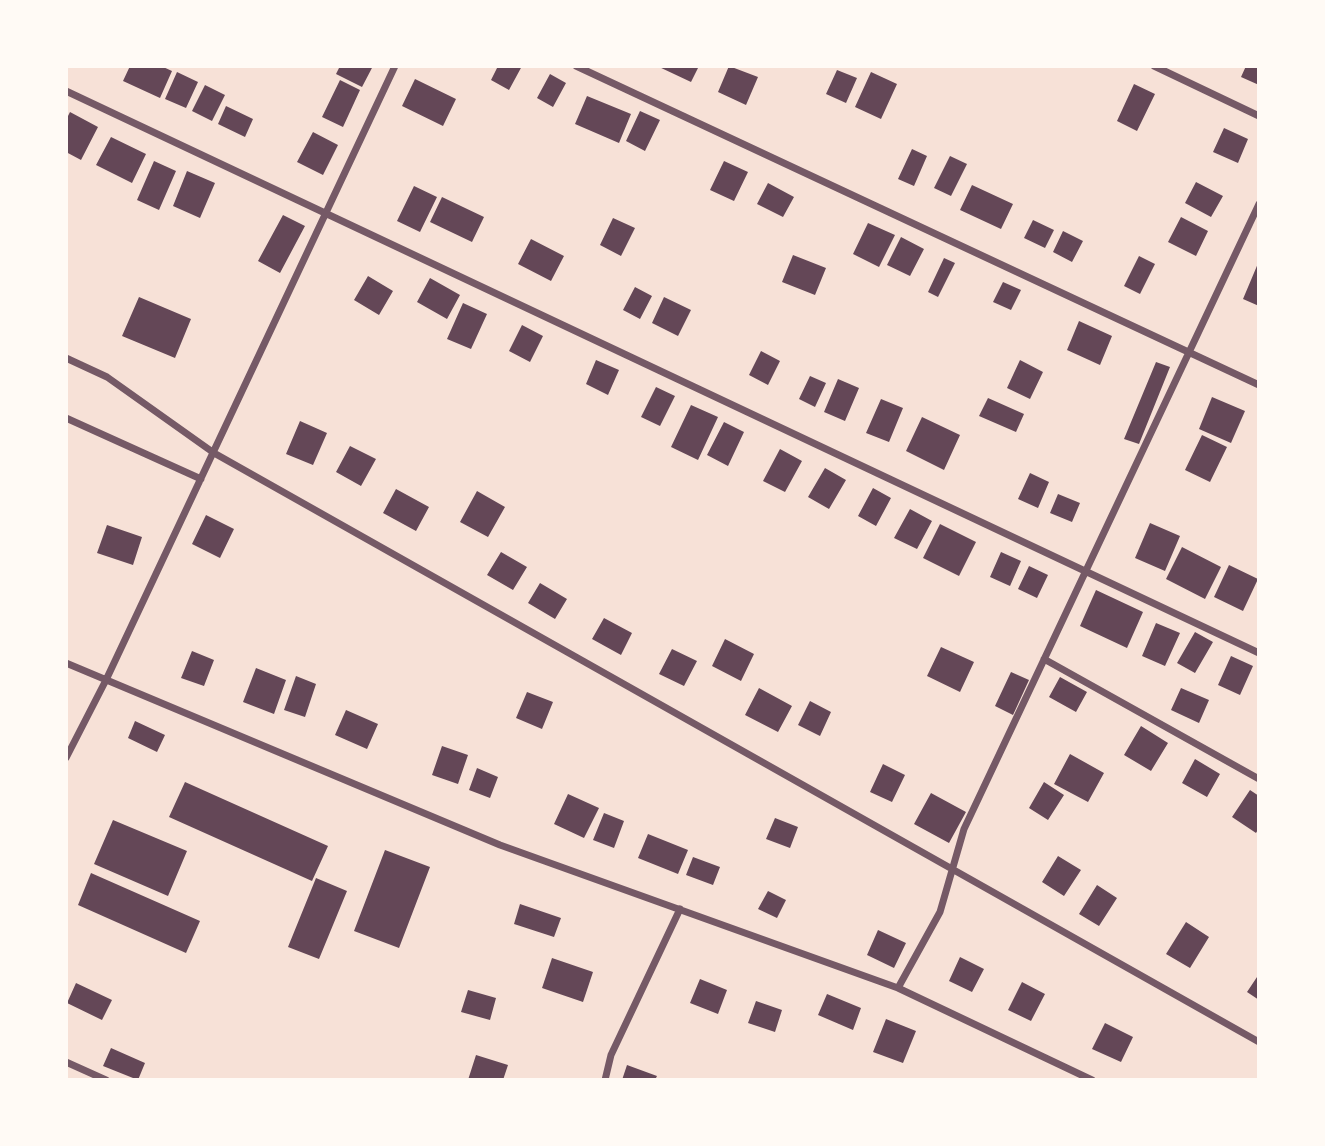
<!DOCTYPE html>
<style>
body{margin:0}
#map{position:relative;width:1325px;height:1146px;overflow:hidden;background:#f7e1d7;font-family:Barlow,sans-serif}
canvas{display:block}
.frame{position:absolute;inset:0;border:68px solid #fffaf5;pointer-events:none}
</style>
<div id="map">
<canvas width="1325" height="1146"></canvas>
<div class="frame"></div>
</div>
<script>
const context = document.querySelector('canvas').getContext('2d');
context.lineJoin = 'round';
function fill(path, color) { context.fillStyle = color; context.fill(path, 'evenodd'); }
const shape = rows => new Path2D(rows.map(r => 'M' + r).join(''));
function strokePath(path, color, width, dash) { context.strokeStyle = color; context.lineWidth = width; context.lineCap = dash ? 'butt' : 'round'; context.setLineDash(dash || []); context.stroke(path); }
const building = shape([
 [130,66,161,66,172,71,160,98,123,81],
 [340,66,373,66,362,87,336,74],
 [498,66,522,66,509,90,491,80],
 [657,66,699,66,691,82],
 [729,66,758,77,746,105,718,92],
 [1246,66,1259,66,1259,85,1241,77],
 [837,70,857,78,846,103,826,94],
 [177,72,198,82,186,108,165,99],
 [871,72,897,84,881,119,855,107],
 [550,74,566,83,553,107,537,98],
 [415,79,456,99,443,126,402,106],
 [340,80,360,90,343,127,322,117],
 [1134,84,1155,94,1137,131,1117,121],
 [205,85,225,95,212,121,192,111],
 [587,96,631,114,619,143,575,124],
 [226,106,253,119,245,137,218,124],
 [640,111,660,120,645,151,626,141],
 [70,112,98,127,81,160,66,152,66,120],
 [1224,128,1248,139,1238,163,1213,152],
 [313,132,338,145,323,175,297,162],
 [111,137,146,154,132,183,96,165],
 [912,149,927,156,914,186,898,179],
 [950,156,967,164,951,196,934,188],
 [154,161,176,171,159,210,137,200],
 [724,161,748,172,734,201,710,190],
 [187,171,215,183,200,218,173,206],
 [1196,182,1223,196,1211,217,1185,203],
 [768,183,794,197,783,217,757,204],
 [972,185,1013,204,1001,229,960,210],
 [414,186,437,197,420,232,397,221],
 [442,197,484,217,472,242,430,222],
 [283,215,305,226,280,273,258,261],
 [1181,217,1208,231,1196,256,1168,242],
 [613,218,635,228,621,256,600,245],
 [1033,220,1054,230,1045,248,1024,238],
 [868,223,895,235,879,267,853,254],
 [1063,231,1083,241,1072,262,1053,252],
 [901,237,924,249,910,276,887,265],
 [531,239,564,256,551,281,518,264],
 [793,255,826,268,815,295,782,282],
 [1139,256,1155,264,1140,294,1124,286],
 [944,258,955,263,938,297,928,292],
 [1259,261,1259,306,1243,299],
 [368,276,393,291,379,315,354,300],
 [430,278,460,295,447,319,417,302],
 [1003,282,1021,290,1011,310,993,302],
 [635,287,652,296,640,319,623,310],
 [139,297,191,319,175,358,122,336],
 [664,297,691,310,678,336,652,323],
 [463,303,487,314,471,349,447,339],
 [1079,321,1112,336,1100,365,1067,350],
 [522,325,543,336,530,362,509,351],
 [761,351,780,361,768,385,749,375],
 [596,360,619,370,608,395,586,384],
 [1020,360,1043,372,1030,399,1007,388],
 [1156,362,1170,367,1139,444,1124,439],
 [810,376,826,383,815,407,799,399],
 [838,379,859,388,845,421,824,412],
 [656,387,675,396,660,426,641,417],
 [1212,397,1245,411,1231,443,1199,429],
 [988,398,1024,414,1016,432,979,416],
 [881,399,903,408,889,442,866,433],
 [691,405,718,417,698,460,671,447],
 [922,417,960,435,944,470,906,451],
 [300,421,327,433,313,465,286,454],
 [724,422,744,432,728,466,707,455],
 [1202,435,1227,447,1210,482,1185,470],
 [350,446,376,459,361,486,336,472],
 [780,449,802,461,785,492,763,481],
 [825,468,846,480,829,509,808,497],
 [1030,473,1049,482,1038,508,1018,499],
 [873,488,891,498,876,526,858,516],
 [396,489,429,507,416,531,383,513],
 [477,491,505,507,488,537,460,522],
 [1058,494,1080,503,1072,522,1050,513],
 [910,509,932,521,917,549,894,538],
 [206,515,234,529,220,558,192,544],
 [1150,523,1180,536,1165,571,1135,558],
 [940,524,976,542,959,576,923,558],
 [107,525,142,537,133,565,97,553],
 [1182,547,1221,567,1205,599,1166,579],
 [501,552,527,567,513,590,487,575],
 [1001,552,1021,561,1010,586,990,577],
 [1229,565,1258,579,1243,611,1214,597],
 [1029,566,1048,575,1037,598,1018,589],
 [540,583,567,599,555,619,528,603],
 [1096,590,1143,612,1127,648,1080,626],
 [604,618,632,633,621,655,592,639],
 [1156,623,1180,633,1165,666,1142,656],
 [1195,632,1213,642,1195,673,1177,663],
 [725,639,754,654,741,681,712,666],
 [941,647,974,662,960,692,927,676],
 [672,649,697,661,684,686,659,674],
 [192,651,214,660,204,686,181,678],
 [1231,656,1253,666,1240,695,1218,685],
 [256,668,286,680,274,714,243,702],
 [1011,672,1029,680,1013,715,995,706],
 [296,676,316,684,305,717,284,710],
 [1060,677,1087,692,1076,712,1049,697],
 [759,688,792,706,778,732,745,715],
 [1181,688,1209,700,1199,723,1171,710],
 [527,692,553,702,542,729,516,718],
 [810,701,831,712,820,736,798,725],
 [346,710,378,724,367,749,335,735],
 [135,721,165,735,157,752,128,738],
 [1141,726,1168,743,1151,771,1124,755],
 [442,746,468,755,458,784,432,775],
 [1070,754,1104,773,1088,802,1054,784],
 [1195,759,1220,774,1207,797,1182,783],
 [883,764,905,775,892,802,870,792],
 [477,768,498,777,490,798,469,790],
 [185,782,328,846,312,881,169,817],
 [1044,782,1064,795,1048,820,1029,808],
 [1250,790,1259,796,1259,828,1256,833,1232,817],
 [931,793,966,812,949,843,914,824],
 [568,794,599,808,584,838,554,824],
 [604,813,624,821,614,848,593,840],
 [775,818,798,827,790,848,766,839],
 [113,820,187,851,168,896,94,864],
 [648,834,688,850,678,874,638,858],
 [385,850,430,867,399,948,354,931],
 [1058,856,1081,870,1064,896,1042,882],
 [693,857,720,867,713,885,686,875],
 [91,873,200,921,186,953,78,905],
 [316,878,347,891,319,959,288,947],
 [1097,885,1117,898,1099,926,1079,914],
 [768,891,786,900,777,918,758,909],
 [520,904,561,918,554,937,514,924],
 [1186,922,1209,937,1190,968,1166,954],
 [878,930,906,943,894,968,867,955],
 [960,957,984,969,972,992,949,981],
 [552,958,593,972,583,1002,542,988],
 [1259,974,1259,1000,1247,992],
 [700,979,727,990,718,1014,690,1003],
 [1022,982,1045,994,1031,1021,1008,1010],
 [76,983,112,1000,102,1020,67,1003],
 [468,990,496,998,490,1020,461,1012],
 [827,994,861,1008,853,1030,818,1015],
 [756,1001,782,1010,775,1032,748,1023],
 [886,1019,916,1031,903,1063,873,1052],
 [1105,1023,1133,1037,1121,1062,1092,1049],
 [111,1048,145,1063,138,1080,103,1066],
 [476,1055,508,1065,503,1080,468,1080],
 [627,1065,657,1076,655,1080,622,1080]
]);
const minor = shape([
 [576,66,1259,385],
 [1154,66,1259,116],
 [66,91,1259,653],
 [66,358,107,377,214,453,1259,1042],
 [66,418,201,479],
 [1044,659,1259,779],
 [66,663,500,845,898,988,1092,1080],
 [66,758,106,680,395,66],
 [898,988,940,912,964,829,1259,204],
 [66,1062,106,1080],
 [605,1080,611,1055,680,909]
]);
fill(building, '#644757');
strokePath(minor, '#755966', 7);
</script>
